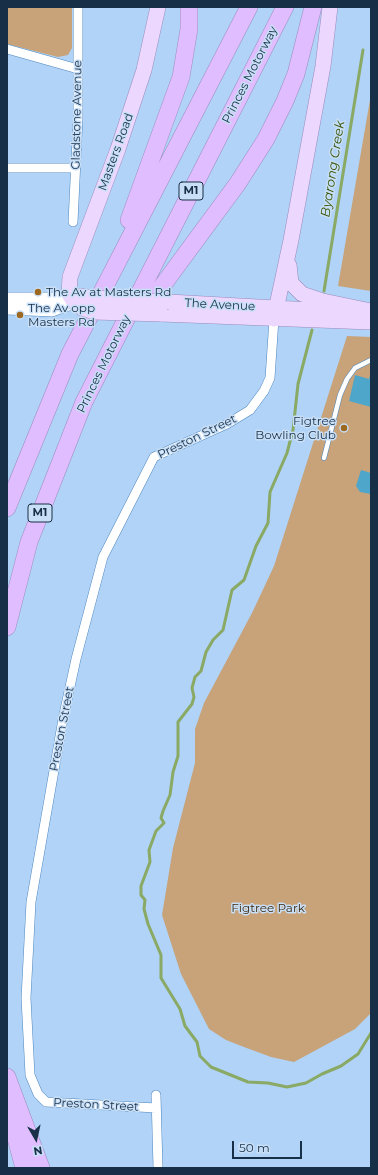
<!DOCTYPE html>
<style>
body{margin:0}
#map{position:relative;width:378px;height:1175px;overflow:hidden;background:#b0d3f7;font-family:Montserrat,sans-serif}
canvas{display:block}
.frame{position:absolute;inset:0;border:8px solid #183047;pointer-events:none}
.north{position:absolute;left:16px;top:1119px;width:40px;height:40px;-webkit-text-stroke:3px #c8dff7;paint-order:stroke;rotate:171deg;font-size:11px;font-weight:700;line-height:16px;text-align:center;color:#183047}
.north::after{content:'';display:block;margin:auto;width:14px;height:18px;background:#183047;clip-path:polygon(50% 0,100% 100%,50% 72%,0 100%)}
.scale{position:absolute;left:232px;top:1141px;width:70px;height:18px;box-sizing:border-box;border:2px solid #183047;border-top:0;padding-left:5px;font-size:12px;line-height:14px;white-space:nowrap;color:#183047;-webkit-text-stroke:3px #c8dff7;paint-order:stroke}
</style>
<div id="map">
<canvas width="378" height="1175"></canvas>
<div class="frame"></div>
<div class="north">N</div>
<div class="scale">50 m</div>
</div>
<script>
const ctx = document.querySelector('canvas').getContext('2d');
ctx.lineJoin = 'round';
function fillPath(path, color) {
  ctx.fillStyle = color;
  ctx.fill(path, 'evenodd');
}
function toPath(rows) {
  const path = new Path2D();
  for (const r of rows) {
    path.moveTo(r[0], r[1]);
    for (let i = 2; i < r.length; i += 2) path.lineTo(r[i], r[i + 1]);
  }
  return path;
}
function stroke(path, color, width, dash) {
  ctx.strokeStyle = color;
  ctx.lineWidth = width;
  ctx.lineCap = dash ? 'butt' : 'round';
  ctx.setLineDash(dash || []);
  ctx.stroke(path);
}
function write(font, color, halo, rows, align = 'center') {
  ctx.font = font + ' Montserrat,sans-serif';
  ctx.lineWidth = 3;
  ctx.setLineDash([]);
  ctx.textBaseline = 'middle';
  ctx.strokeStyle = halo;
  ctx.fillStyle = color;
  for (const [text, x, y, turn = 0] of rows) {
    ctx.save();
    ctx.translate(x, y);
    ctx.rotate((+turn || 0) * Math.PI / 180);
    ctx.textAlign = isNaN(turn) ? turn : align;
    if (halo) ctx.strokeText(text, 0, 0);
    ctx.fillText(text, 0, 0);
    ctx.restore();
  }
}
const green = toPath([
 [7,7,72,7,72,48,68,55,58,57,7,44],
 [371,94,371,291,338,286],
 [347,336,371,337,371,1013,355,1029,294,1062,271,1057,244,1047,226,1040,209,1029,181,974,162,915,173,848,195,763,195,729,204,703,252,613,274,566]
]);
const stream = toPath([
 [324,291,363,50],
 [312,330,298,384,293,430,287,453,270,492,268,523,256,546,244,580,232,590,223,630,213,640,206,652,201,671,195,677,192,688,194,697,192,704,178,722,178,756,173,772,170,795,163,811,161,818,164,823,156,831,149,850,150,862,141,886,141,895,145,900,144,909,148,924,161,955,161,978,180,1009,185,1026,197,1042,200,1056,211,1067,248,1082,268,1083,287,1087,306,1083,322,1074,341,1066,358,1054,371,1033]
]);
const building = toPath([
 [371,371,371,407,349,401,355,375,369,379],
 [361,470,371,473,371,494,360,492,356,486]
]);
const service = toPath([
 [324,458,340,395,347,379,355,368,371,360]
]);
const minor = toPath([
 [7,49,78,69],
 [7,168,75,168],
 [73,222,78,118,78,7],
 [156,1095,158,1168],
 [156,1108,46,1102,38,1094,30,1075,26,998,31,902,63,719,76,659,103,557,154,457,227,424,250,410,264,391,270,378,274,319]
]);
const secondary = toPath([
 [7,299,56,299,69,294],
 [7,308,52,310,74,302]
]);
const primary = toPath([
 [289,265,291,283,302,294,323,301,371,311],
 [74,302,69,294,70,277,118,149,144,70,158,7],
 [169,302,346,312],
 [161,314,371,322],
 [274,319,291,240,323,66,330,7]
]);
const motorway = toPath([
 [129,220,181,77,189,29,189,7],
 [143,312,238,183,266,139,285,101,296,74,313,7],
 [7,508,70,354,249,7],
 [7,627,29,542,84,402,285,7],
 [7,1077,41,1168],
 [7,1105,24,1168]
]);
const primaryBridge = toPath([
 [77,296,120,300,169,302],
 [74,302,82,308,94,312,161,314]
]);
const markers = [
 [38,292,4,"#9d6820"],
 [20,315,4,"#9d6820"],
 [344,428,4,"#9d6820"]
];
const shields = [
 [191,191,24],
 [40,513,24]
];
const shieldNames = [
 ["M1",191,191],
 ["M1",40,513]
];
const streetNames = [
 ["Princes Motorway",250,75,-63],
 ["Gladstone Avenue",77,115,-89],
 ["Masters Road",116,152,-70],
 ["The Avenue",220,305,3],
 ["Princes Motorway",104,364,-64],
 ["Preston Street",197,437,-26],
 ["Preston Street",62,729,-79],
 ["Preston Street",96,1105,3]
];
const poiNames = [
 ["The Av at Masters Rd",46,292],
 ["The Av opp",28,308],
 ["Masters Rd",28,322],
 ["Figtree",336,421,"right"],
 ["Bowling Club",336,435,"right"]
];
const parkNames = [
 ["Figtree Park",268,908]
];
const waterNames = [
 ["Byarong Creek",333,169,-81]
];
fillPath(green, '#c8a278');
stroke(stream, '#89a964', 3);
fillPath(building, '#4ea6cb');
stroke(service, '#4d86be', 5.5);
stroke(minor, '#4d86be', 10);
stroke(secondary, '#4d86be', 14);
stroke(primary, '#9a8cbe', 16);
stroke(motorway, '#9a8cbe', 18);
stroke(service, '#fff', 4.5);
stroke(minor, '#fff', 9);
stroke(secondary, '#fff', 13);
stroke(primary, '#ecd7fe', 15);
stroke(motorway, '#e0bdfe', 17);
stroke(primaryBridge, '#9a8cbe', 16, []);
stroke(primaryBridge, '#ecd7fe', 15);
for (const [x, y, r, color] of markers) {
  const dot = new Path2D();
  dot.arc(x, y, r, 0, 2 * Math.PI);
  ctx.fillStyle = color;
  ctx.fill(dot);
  stroke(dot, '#c8dff7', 1.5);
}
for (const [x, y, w] of shields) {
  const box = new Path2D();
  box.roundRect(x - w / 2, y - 9, w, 18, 3);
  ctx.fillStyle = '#c8dff7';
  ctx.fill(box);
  stroke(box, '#183047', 1);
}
write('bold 11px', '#183047', null, shieldNames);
write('12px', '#183047', '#c8dff7', streetNames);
write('12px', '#183047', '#c8dff7', poiNames, 'left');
write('12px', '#3e280c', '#c8dff7', parkNames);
write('italic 13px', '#395609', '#c8dff7', waterNames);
</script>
